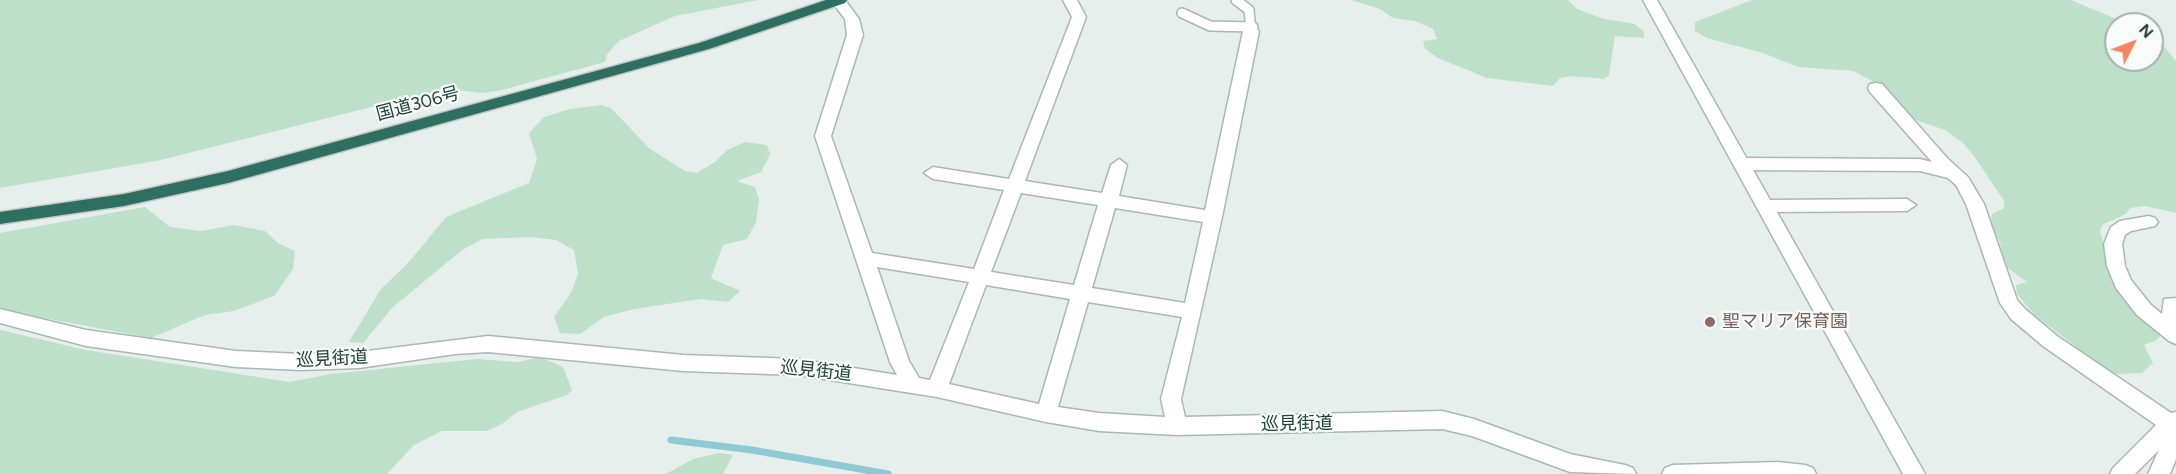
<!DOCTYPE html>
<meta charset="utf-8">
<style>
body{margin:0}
#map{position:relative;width:2176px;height:474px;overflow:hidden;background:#e6efeb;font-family:Figtree,sans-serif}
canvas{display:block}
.north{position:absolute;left:2104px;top:12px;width:60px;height:60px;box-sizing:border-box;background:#f7fbf9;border:2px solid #a3b1ad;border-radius:50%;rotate:48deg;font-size:16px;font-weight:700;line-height:24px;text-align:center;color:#24423a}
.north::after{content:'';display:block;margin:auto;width:21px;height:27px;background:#f4845f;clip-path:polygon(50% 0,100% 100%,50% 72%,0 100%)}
</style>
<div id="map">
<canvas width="2176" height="474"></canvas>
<div class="north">N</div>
</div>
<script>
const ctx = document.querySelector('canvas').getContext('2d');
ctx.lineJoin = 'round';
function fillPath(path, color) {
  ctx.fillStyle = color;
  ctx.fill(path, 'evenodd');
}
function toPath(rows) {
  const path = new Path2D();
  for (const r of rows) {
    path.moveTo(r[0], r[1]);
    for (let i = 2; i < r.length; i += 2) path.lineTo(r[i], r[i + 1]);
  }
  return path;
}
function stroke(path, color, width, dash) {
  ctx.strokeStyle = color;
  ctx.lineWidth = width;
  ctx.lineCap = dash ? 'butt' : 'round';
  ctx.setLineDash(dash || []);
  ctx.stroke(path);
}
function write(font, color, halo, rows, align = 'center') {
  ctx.font = font + ' Figtree,"Noto Sans JP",sans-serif';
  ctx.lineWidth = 4.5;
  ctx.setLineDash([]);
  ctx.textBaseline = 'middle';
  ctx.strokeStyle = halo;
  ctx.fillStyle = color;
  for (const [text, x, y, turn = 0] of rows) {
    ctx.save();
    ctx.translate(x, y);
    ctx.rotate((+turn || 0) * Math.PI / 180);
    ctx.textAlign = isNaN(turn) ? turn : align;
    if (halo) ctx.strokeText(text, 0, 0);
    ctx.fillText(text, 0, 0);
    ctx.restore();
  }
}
const green = toPath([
 [0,0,758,0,675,16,619,41,607,54,605,62,502,90,483,93,455,90,411,97,161,160,0,188],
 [1351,0,1568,0,1577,9,1604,19,1635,24,1644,32,1644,38,1615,36,1609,75,1604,79,1572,76,1560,78,1553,86,1487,78,1438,58,1425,49,1423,41,1437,39,1433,29,1415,21,1393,18,1380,9],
 [1752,0,2071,0,2128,24,2116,24,2116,60,2152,60,2152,36,2156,37,2176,61,2176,213,2145,206,2130,208,2126,214,2102,225,2100,231,2108,261,2162,333,2157,340,2144,345,2153,363,2142,373,2115,374,2095,362,2034,314,2017,294,2016,285,2027,282,2005,266,2000,242,1991,224,1992,214,2004,208,2004,201,1974,156,1963,143,1945,130,1916,120,1872,81,1853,71,1798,67,1763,53,1707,38,1695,31,1695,22],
 [601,105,611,108,650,149,685,171,697,173,715,162,727,150,745,142,767,145,770,154,761,172,737,181,755,187,759,200,756,222,747,239,723,245,711,278,740,291,728,302,701,299,634,309,604,317,580,334,560,333,554,317,571,293,578,274,574,250,556,240,530,237,483,239,462,250,393,307,363,343,349,342,381,289,409,262,446,217,529,183,537,159,529,133,544,117,570,109],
 [145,207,170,227,201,231,234,225,265,231,278,243,295,251,293,269,274,296,234,311,205,315,151,338,22,314,0,307,0,233],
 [0,330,86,350,290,382,330,374,477,359,518,362,540,357,563,367,572,390,567,395,517,412,502,424,486,431,442,431,414,445,387,474,0,474],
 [719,453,733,455,723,474,666,474,693,459]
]);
const stream = toPath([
 [671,440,752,450,888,474]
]);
const lane = toPath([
 [1236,0,1249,10,1251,31],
 [1182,13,1210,26,1253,27]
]);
const street = toPath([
 [845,0,859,19,863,35,831,136,872,253,974,269,1004,190,933,179,924,173,933,167,1009,179,1072,17,1063,0,1077,0,1086,17,1025,181,1102,193,1111,165,1119,159,1127,165,1119,196,1205,210,1243,31,1246,28,1256,28,1259,31,1222,217,1181,399,1185,417,1442,411,1474,419,1570,454,1625,465,1633,468,1636,474,1570,472,1472,436,1442,429,1177,435,1099,431,1046,422,937,397,798,375,683,371,488,352,455,354,359,368,301,370,236,367,86,346,0,323,0,309,86,330,236,351,301,354,359,352,488,336,683,355,798,359,897,375,890,362,815,136,847,35,845,19,831,1,845,0],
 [1021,193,1098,205,1074,285,991,272,1021,193],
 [1115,208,1203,222,1185,303,1092,288,1115,208],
 [877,267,969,282,930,380,919,378,909,361,877,267],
 [986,285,1070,299,1039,404,949,384,986,285],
 [1088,302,1182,317,1161,399,1165,417,1099,413,1058,407,1088,302],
 [1876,83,1882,84,1948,159,1968,177,1984,204,2017,300,2025,309,2057,336,2171,413,2176,412,2176,459,2170,474,2148,474,2159,450,2135,474,2110,474,2113,468,2156,425,2043,346,2011,319,2000,303,1966,204,1956,185,1948,178,1920,171,1742,170,1734,164,1742,158,1920,159,1932,162,1870,92,1868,88,1870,84,1876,83],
 [1907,199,1916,205,1907,211,1765,212,1756,206,1765,200,1907,199],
 [2149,216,2155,218,2158,222,2155,226,2131,231,2125,235,2122,244,2125,266,2131,280,2151,305,2162,314,2164,299,2176,298,2176,344,2169,341,2137,315,2116,288,2107,266,2104,244,2111,227,2120,221,2149,216],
 [1778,462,1805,465,1813,468,1816,474,1662,474,1665,468,1673,465,1778,462]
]);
const secondary = toPath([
 [1643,0,1657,0,1925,474,1903,474,1643,0]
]);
const highway = toPath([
 [826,0,847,0,845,3,709,49,228,183,124,206,0,224,0,212,124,194,228,171,699,43,826,0]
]);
const markers = [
 [1710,322,6,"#8d6e63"]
];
const streetNames = [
 ["国道306号",418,104,-15],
 ["巡見街道",332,359,-3],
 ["巡見街道",816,371,6],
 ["巡見街道",1297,424,-1]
];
const educationNames = [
 ["聖マリア保育園",1722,322]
];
fillPath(green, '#bfe0c8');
stroke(stream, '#8ec9d4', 7);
stroke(lane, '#a8b8b2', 12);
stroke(street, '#a8b8b2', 3);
stroke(secondary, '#a4bbb3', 3);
stroke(highway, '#c2cac8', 3);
stroke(lane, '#fff', 9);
fillPath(street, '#fff');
fillPath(secondary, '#fff');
fillPath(highway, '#2f6f62');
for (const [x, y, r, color] of markers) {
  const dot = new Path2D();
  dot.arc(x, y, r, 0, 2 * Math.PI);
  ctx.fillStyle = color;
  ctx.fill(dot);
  stroke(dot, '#f7fbf9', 2);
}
write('18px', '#24423a', '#f7fbf9', streetNames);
write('18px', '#785e54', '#f7fbf9', educationNames, 'left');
</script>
